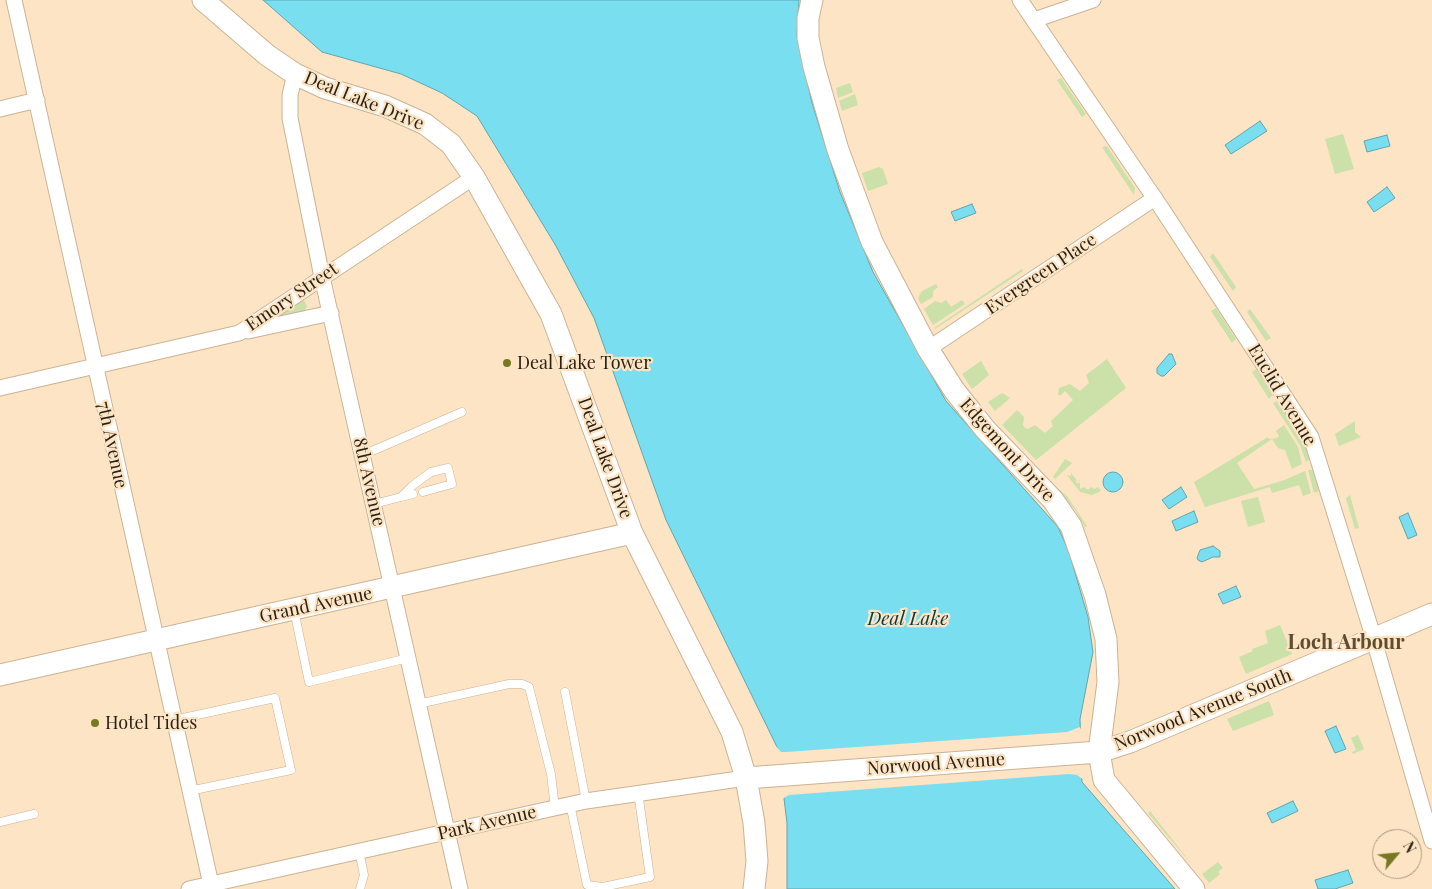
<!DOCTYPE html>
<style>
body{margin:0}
#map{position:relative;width:1432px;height:889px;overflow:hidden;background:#fce4c4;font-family:"Playfair Display",serif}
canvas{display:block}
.north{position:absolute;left:1372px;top:829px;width:50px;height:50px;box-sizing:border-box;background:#fce4c4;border:1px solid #a8967e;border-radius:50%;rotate:62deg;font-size:14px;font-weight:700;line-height:20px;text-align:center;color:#2a2115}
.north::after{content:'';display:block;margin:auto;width:18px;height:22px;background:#777921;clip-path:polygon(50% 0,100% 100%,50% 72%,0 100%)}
</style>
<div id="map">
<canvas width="1432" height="889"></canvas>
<div class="north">N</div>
</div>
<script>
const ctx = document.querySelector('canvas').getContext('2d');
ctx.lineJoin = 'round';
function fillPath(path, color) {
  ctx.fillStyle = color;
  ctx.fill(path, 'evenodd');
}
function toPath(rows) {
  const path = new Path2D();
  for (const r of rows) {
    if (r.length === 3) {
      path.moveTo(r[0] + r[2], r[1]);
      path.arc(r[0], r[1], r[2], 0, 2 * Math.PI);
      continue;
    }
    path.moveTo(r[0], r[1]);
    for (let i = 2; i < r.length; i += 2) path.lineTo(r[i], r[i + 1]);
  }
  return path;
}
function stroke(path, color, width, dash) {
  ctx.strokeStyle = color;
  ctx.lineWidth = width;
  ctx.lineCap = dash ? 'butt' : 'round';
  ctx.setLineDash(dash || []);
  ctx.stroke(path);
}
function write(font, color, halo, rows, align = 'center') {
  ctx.font = font + ' "Playfair Display",serif';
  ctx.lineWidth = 4.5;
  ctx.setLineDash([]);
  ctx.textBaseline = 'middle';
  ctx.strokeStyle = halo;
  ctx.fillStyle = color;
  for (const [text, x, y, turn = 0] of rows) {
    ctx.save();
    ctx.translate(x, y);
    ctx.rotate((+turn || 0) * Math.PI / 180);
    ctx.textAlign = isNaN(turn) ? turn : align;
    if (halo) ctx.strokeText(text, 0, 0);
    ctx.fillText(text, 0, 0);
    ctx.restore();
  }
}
const green = toPath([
 [1061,78,1086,114,1082,117,1057,80],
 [850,83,853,92,838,98,836,88],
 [855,94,858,105,842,111,839,101],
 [1343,134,1354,169,1335,174,1325,139],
 [1107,146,1135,188,1134,195,1102,147],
 [879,167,883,169,888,184,868,191,862,173],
 [1213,253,1236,287,1233,291,1210,257],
 [1022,269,1023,271,935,329,934,328],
 [936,284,938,287,933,291,933,297,921,304,918,298,922,291],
 [302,297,307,306,304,312,281,317,279,315],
 [946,300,951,307,962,300,965,304,933,325,924,309,935,301,941,303],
 [1216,308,1236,339,1232,343,1211,311],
 [1250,309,1271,338,1266,341,1247,312],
 [1107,359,1126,388,1036,460,1002,425,1017,410,1024,417,1023,425,1025,428,1028,429,1035,425,1045,433,1053,426,1051,421,1073,400,1065,391,1060,396,1058,394,1059,388,1070,384,1080,391,1089,383,1086,375],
 [981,361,989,375,972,389,962,374],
 [1256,369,1273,395,1269,399,1252,372],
 [1002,393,1010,398,995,411,988,402],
 [1277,401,1303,440,1310,459,1306,462,1300,445,1273,403],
 [1355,421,1355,432,1361,437,1339,446,1335,434],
 [1284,425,1298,447,1302,464,1292,469,1285,450,1278,448,1272,439,1237,463,1254,489,1282,481,1305,471,1311,493,1303,496,1299,485,1272,493,1270,487,1205,507,1194,482,1268,437,1269,439,1277,438,1279,436,1276,431],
 [1065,459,1072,463,1055,479,1053,477],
 [1308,470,1313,470,1319,491,1314,493],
 [1071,473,1076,479,1076,483,1080,483,1080,489,1084,487,1088,490,1091,487,1094,489,1098,487,1101,491,1092,495,1080,492,1067,475,1071,476],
 [1053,484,1067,496,1087,526,1085,527,1075,510],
 [1350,495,1359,528,1355,529,1346,498],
 [1258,497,1265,522,1248,527,1241,501],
 [1280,625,1292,654,1246,674,1239,657,1253,651,1252,649,1268,643,1265,631],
 [1269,701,1274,715,1233,731,1227,719],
 [1358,735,1364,749,1353,754,1352,752,1356,750,1351,738],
 [1150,811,1193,866,1148,813],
 [1218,862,1223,868,1218,872,1220,874,1209,883,1202,874]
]);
const water = toPath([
 [263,0,799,0,797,36,812,103,840,192,873,272,946,401,1058,527,1069,552,1088,617,1093,652,1080,719,1082,782,1175,889,787,889,787,823,778,749,666,520,594,318,556,246,477,116,442,93,401,74,322,52,263,0],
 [1260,121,1267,131,1231,154,1225,145,1260,121],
 [1387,135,1390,146,1367,152,1364,141,1387,135],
 [1387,187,1395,198,1374,212,1367,202,1387,187],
 [972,204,976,213,955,221,951,212,972,204],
 [1169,354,1172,354,1176,364,1164,376,1161,376,1157,373,1157,368,1169,354],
 [1113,482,10],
 [1181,487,1187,497,1169,509,1162,500,1181,487],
 [1194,511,1198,522,1176,531,1172,521,1194,511],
 [1408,513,1417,535,1408,539,1399,517,1408,513],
 [1213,546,1220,551,1220,557,1213,557,1202,562,1198,560,1197,558,1200,550,1213,546],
 [1236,586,1241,597,1223,604,1218,594,1236,586],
 [1336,726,1346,749,1335,753,1325,731,1336,726],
 [1293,801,1298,811,1272,823,1267,813,1293,801],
 [1348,870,1353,883,1335,889,1318,889,1315,880,1348,870]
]);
const pier = toPath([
 [1080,727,1083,734,1084,780,1077,775,1069,774,789,795,782,799,776,746,781,752,786,752,1067,732]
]);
const lane = toPath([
 [363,455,462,412],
 [413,494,401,497,412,486,431,472,448,468,452,484,423,492],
 [374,504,401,497],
 [294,610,309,682,408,658],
 [565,692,586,801],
 [418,704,509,684,522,684,529,687,551,774,555,808],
 [174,720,275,698,291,770,189,791],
 [570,804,587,885,603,887,650,877,638,792],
 [0,822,34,814],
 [359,851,364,875,360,889]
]);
const street = toPath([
 [14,0,212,889],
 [1020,0,1162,209,1311,437,1369,623,1432,841],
 [1034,20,1093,0],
 [295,74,290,95,290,118,322,277,460,889],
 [0,109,37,100],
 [248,331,331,313],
 [928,349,1155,198],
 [0,388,239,333,474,177],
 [189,889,586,801,746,778]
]);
const secondary = toPath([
 [203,0,267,55,295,74,325,88,385,106,425,124,451,144,474,177,551,314,632,533,732,732,746,778,754,823,757,861,754,889],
 [812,0,808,18,808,38,814,67,838,150,872,242,928,349,954,390,985,429,1053,500,1071,526,1095,595,1106,639,1108,682,1099,752,1104,780,1194,889],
 [0,675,632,533],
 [746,778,1099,752,1130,742,1432,614]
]);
const markers = [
 [507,363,5,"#777921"],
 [95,723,5,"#777921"]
];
const streetNames = [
 ["Deal Lake Drive",364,101,22],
 ["Evergreen Place",1041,274,-34],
 ["Emory Street",292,297,-34],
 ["Euclid Avenue",1282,395,59],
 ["7th Avenue",112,445,78],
 ["Edgemont Drive",1007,450,48],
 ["Deal Lake Drive",605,458,70],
 ["8th Avenue",369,482,77],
 ["Grand Avenue",316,605,-12],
 ["Norwood Avenue South",1203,710,-22],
 ["Norwood Avenue",936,764,-4],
 ["Park Avenue",487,823,-13]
];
const poiNames = [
 ["Deal Lake Tower",517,363],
 ["Hotel Tides",105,723]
];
const waterNames = [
 ["Deal Lake",908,619]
];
const quarterNames = [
 ["Loch Arbour",1346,643]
];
fillPath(green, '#cce0a9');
fillPath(water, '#79def0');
stroke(water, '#61a5ae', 1);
fillPath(pier, '#fce4c4');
stroke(lane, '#cab394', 9);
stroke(street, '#cab394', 17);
stroke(secondary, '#cab394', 23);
stroke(lane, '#fff', 8);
stroke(street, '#fff', 15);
stroke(secondary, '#fff', 21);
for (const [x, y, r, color] of markers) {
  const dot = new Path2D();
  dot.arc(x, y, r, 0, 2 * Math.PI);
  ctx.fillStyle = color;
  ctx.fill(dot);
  stroke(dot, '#fce4c4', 2);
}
write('18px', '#2a2115', '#fce4c4', streetNames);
write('18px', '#2a2115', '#fce4c4', poiNames, 'left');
write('italic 19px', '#093b43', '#fce4c4', waterNames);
write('bold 20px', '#604c31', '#fce4c4', quarterNames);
</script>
